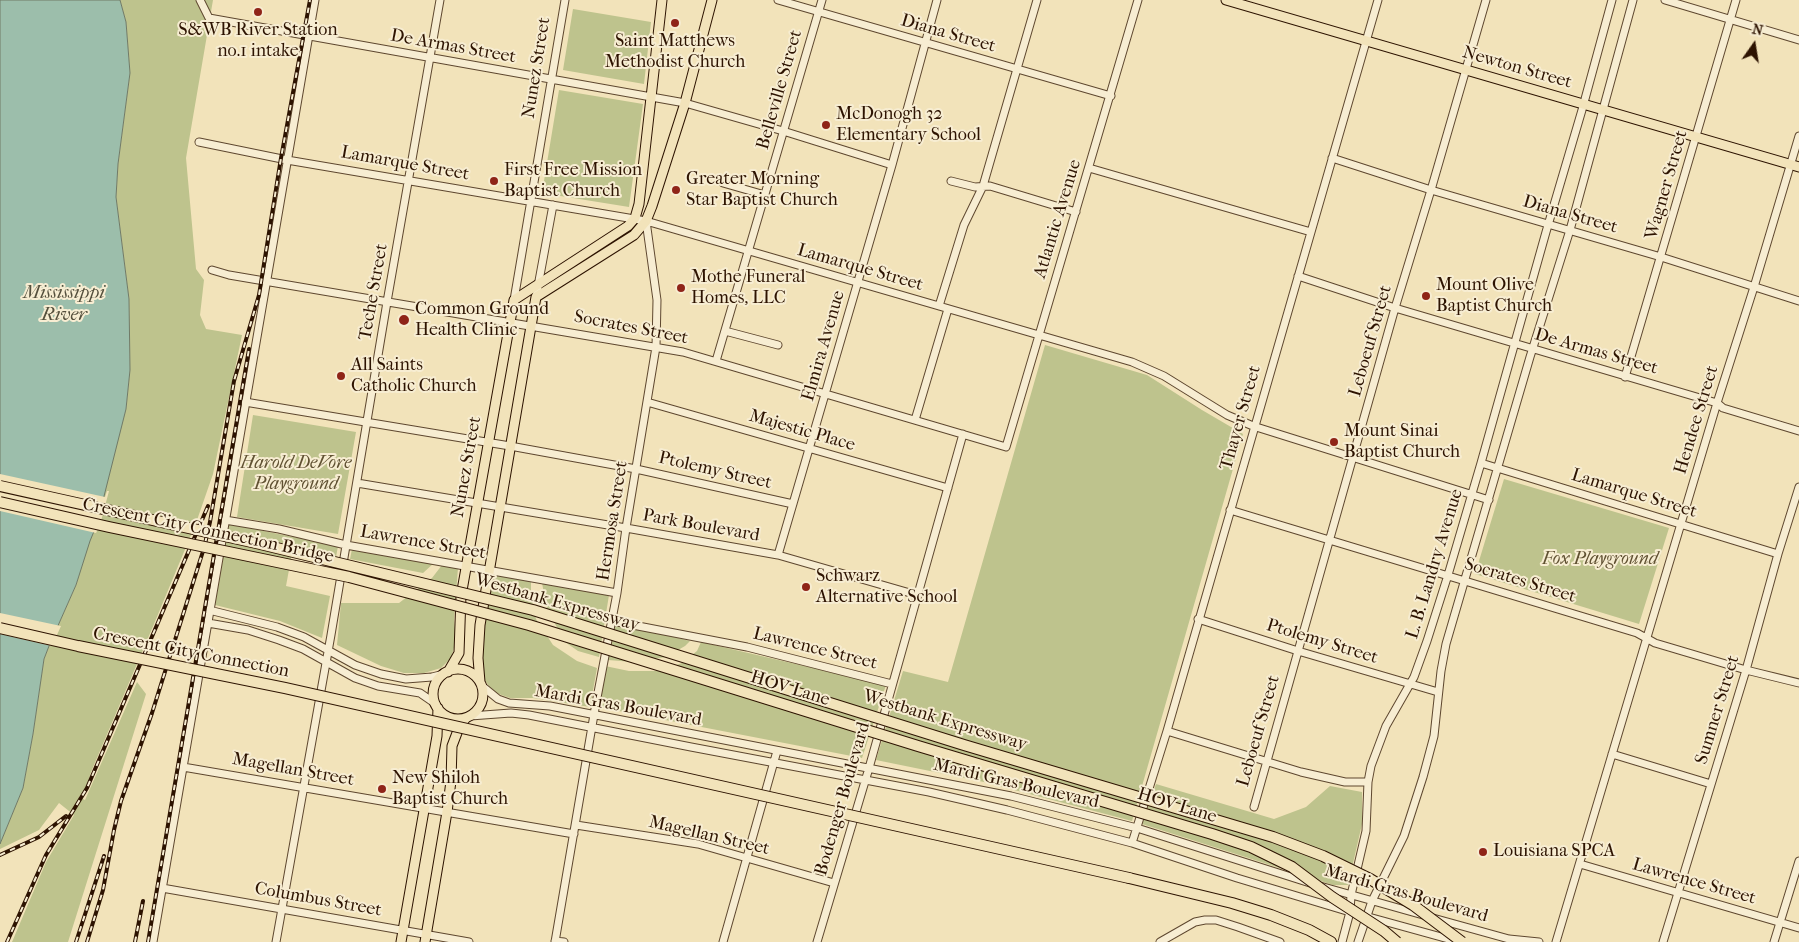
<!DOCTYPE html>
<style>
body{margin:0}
#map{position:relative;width:1799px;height:942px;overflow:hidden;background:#f2e3ba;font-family:"IM FELL French Canon",serif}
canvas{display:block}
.north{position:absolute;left:1729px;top:20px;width:50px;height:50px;-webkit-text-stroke:4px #f7edd2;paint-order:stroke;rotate:13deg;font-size:14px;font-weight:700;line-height:20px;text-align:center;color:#2d1301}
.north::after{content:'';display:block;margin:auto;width:18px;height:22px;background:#2d1301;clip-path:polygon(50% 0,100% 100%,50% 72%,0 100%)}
</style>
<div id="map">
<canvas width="1799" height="942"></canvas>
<div class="north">N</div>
</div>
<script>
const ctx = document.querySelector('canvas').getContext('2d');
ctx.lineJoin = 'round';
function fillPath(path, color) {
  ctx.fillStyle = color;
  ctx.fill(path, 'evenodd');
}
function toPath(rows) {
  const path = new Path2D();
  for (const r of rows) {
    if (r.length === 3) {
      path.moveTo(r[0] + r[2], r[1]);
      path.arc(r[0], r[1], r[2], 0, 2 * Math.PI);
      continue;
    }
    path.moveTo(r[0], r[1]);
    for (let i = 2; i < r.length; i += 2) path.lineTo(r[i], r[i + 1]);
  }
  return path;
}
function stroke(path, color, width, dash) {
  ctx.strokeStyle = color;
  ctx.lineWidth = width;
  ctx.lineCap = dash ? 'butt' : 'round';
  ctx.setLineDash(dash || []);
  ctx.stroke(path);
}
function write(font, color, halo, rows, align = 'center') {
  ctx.font = font + ' "IM FELL French Canon",serif';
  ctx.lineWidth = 4;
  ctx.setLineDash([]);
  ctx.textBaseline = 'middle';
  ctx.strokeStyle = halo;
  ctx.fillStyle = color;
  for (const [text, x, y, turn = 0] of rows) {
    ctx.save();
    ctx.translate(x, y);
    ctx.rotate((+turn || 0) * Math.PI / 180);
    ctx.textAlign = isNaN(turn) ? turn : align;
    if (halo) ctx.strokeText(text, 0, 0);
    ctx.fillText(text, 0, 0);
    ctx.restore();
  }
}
const green = toPath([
 [120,0,213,0,186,158,196,269,204,280,200,315,206,329,242,335,213,474,196,523,154,624,91,772,86,788,79,797,85,800,137,682,146,694,68,942,12,942,46,862,74,815,59,803,39,830,0,849,0,844,23,788,33,734,44,659,49,646,76,585,126,409,130,370,129,299,116,197,118,164,130,73,126,22],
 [573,9,651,22,644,84,563,70],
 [559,90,643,104,629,207,542,193],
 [1045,345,1147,375,1202,410,1243,434,1132,821,984,782,876,760,903,671,948,682],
 [253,415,356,432,338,534,237,517],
 [1504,479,1669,528,1639,624,1475,574],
 [229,524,338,546,336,557,293,548,286,586,330,596,322,638,280,621,215,605],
 [352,549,434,563,423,573,350,559],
 [442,565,458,568,454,619,456,641,451,658,441,668,424,673,404,673,381,666,337,645,341,603,399,603,432,578],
 [492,574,531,581,531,596,536,619,553,645,577,661,597,668,590,707,533,698,510,698,493,692,484,679,482,658,483,631],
 [542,583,609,595,599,657,578,651,565,642,547,609],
 [615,622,690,641,685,646,666,657,633,662,608,660],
 [701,642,886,685,862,758,598,707,605,666,629,671,660,671,682,663,697,651],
 [1156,784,1274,819,1306,807,1330,786,1362,792,1362,824,1348,885,1333,885,1142,824]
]);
const water = toPath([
 [0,0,120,0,126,22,130,73,118,164,116,197,129,299,130,370,126,409,97,524,90,541,76,585,49,646,44,659,33,734,23,788,0,844,0,0]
]);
const pier = toPath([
 [0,474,105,497,107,491,109,491,100,525,96,533,0,511],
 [0,613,61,626,52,646,0,634]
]);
const minor = toPath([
 [200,0,209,18,685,103,783,131,892,165],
 [778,0,1111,96],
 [1665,0,1799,40],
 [199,142,287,160,646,221,1132,362,1164,376,1227,415,1253,426,1489,500],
 [1332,158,1431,190,1661,257,1799,301],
 [1089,168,1311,232],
 [951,181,975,187,990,186,1076,212],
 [723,183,765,195],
 [212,270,229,275,683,352,1006,447,1138,0],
 [1298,276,1395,308,1717,403,1723,408,1799,431],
 [536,297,553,205],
 [514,300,565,0],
 [939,306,964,225,983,186,1037,0],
 [725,331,778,345],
 [716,361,822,0],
 [1625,377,1736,0],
 [245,402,510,446,636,469,793,504],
 [647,402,948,488],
 [915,420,948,309],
 [1481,463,1778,554],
 [357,483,626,528,778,555,917,595],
 [1230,510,1637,633,1655,643,1746,670,1799,683],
 [225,520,279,529,346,545,617,593],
 [778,555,892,165,937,0],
 [209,610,277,627,304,637,355,665,381,674,406,679,432,677,444,674],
 [1198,619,1298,651,1438,692],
 [612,621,747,647,892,684],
 [208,623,248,630,279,640,303,649,355,678,378,686,420,693,436,704],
 [482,686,498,699,509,703,550,706,1011,796,1137,828,1310,883],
 [470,716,511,713,529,715,691,747,929,792,1007,810,1132,843,1237,878,1350,912],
 [1167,731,1301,772,1345,782,1368,782],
 [1612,754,1711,784],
 [183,767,574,834],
 [1254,807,1395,308,1431,190,1486,0],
 [576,825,698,844,834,883],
 [1132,843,1167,731,1378,0],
 [1580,864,1799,928],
 [1320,886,1423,915],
 [162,888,469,942],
 [1365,916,1456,941],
 [1433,918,1509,939,1539,942],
 [555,941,564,942],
 [153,942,315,0],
 [276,942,331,635,387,302,440,0],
 [555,942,596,703,617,593,626,528,656,347,657,300,646,221],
 [723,942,777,751],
 [817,942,869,768,963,434],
 [1160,942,1195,922,1205,920,1216,920,1238,927,1280,942],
 [1342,942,1350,912,1351,895,1366,831,1368,782,1371,766,1386,726,1414,677,1427,641,1448,575,1481,463,1546,232,1582,110,1612,0],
 [1358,942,1372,901,1404,836,1423,777,1434,736,1441,671,1446,644,1530,357,1570,230,1633,0],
 [1556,942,1717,403,1754,287,1799,136],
 [1663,942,1746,670,1778,554,1799,487],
 [1774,942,1799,861]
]);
const major = toPath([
 [1226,0,1799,167],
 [458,694,25],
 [448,672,459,653,461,596,514,300,628,226,635,218,639,204,662,0],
 [480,682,478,658,480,625,536,297,634,235,646,221,652,206,685,103,712,0],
 [401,942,437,736,438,708],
 [425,942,447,812,451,781,452,746,460,725,466,718]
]);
const highway = toPath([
 [1129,878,1232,903,1271,915,1309,930,1331,942]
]);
const rail = toPath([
 [0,855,39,837,66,816],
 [7,942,46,855,87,788,208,506],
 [76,942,104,856],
 [87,942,103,890,114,830,121,801,152,713,204,548,210,522,234,381,259,295,281,158,310,0],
 [135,942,143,901],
 [148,942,249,349]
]);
const highwayBridge = toPath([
 [0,486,256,543,533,610,964,745,1273,837,1323,856,1370,879,1413,905,1462,942],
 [0,502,109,527,349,577,529,625,918,746,1212,834,1251,847,1292,867,1332,897,1384,931,1397,942],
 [0,628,78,646,285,688,1129,878]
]);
const markers = [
 [258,12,5,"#8f2418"],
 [675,23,5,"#8f2418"],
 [826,125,5,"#8f2418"],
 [494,181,5,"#8f2418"],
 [676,190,5,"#8f2418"],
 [681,288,5,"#8f2418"],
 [1426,296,5,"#8f2418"],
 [404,320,6,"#8f2418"],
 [341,376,5,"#8f2418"],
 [1334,442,5,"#8f2418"],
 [806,587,5,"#8f2418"],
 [382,789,5,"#8f2418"],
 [1483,852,5,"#8f2418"]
];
const poiNames = [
 ["S&WB River Station",258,31,"center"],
 ["no.1 intake",258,52,"center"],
 ["Saint Matthews",675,42,"center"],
 ["Methodist Church",675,63,"center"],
 ["McDonogh 32",836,115],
 ["Elementary School",836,136],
 ["First Free Mission",504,171],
 ["Baptist Church",504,192],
 ["Greater Morning",686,180],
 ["Star Baptist Church",686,201],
 ["Mothe Funeral",691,278],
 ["Homes, LLC",691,299],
 ["Mount Olive",1436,286],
 ["Baptist Church",1436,307],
 ["Common Ground",415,310],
 ["Health Clinic",415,331],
 ["All Saints",351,366],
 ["Catholic Church",351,387],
 ["Mount Sinai",1344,432],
 ["Baptist Church",1344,453],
 ["Schwarz",816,577],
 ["Alternative School",816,598],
 ["New Shiloh",392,779],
 ["Baptist Church",392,800],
 ["Louisiana SPCA",1493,852]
];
const streetNames = [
 ["Diana Street",948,34,16],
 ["De Armas Street",453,47,10],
 ["Nunez Street",537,68,-81],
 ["Newton Street",1517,68,16],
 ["Belleville Street",780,90,-74],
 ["Lamarque Street",405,164,10],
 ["Wagner Street",1667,185,-74],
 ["Diana Street",1570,215,16],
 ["Atlantic Avenue",1058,219,-73],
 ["Lamarque Street",860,268,16],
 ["Teche Street",374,292,-80],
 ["Socrates Street",631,328,11],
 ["Leboeuf Street",1371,341,-74],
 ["Elmira Avenue",824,346,-74],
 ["De Armas Street",1596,352,16],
 ["Thayer Street",1241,418,-74],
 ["Hendee Street",1697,420,-73],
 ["Majestic Place",802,431,16],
 ["Nunez Street",467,467,-80],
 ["Ptolemy Street",715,471,13],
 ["Lamarque Street",1634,494,17],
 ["Hermosa Street",613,521,-81],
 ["Park Boulevard",701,526,10],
 ["Crescent City Connection Bridge",208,531,12],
 ["Lawrence Street",423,543,10],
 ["L. B. Landry Avenue",1435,564,-73],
 ["Socrates Street",1520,581,17],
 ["Westbank Expressway",557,603,16],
 ["Ptolemy Street",1322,642,17],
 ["Lawrence Street",815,649,14],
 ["Crescent City Connection",191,653,11],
 ["HOV Lane",790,689,17],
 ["Mardi Gras Boulevard",618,706,10],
 ["Sumner Street",1718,710,-73],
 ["Westbank Expressway",945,721,17],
 ["Leboeuf Street",1259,731,-74],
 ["Magellan Street",293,770,10],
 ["Mardi Gras Boulevard",1016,784,13],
 ["Bodenger Boulevard",843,799,-74],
 ["HOV Lane",1177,806,17],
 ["Magellan Street",709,836,13],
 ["Lawrence Street",1694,882,16],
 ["Mardi Gras Boulevard",1406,894,16],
 ["Columbus Street",318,900,10]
];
const parkNames = [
 ["Harold DeVore",296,464],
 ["Playground",296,485],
 ["Fox Playground",1600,560]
];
const waterNames = [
 ["Mississippi",64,293],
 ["River",64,315]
];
fillPath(green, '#bec38d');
fillPath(water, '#9cbeab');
stroke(water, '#707a67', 1);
fillPath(pier, '#f2e3ba');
stroke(minor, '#5e472f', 9);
stroke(major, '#2d1301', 11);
stroke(highway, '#2d1301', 12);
stroke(minor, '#f7edd2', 7);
stroke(major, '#f2e3ba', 9);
stroke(highway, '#f2e3ba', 10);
stroke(rail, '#2d1301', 4);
stroke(rail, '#f7edd2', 2, [5.5]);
stroke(highwayBridge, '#2d1301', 12, []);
stroke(highwayBridge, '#f2e3ba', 10);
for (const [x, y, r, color] of markers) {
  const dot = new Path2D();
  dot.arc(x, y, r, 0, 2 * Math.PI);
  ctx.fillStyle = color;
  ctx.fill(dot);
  stroke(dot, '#f7edd2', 2);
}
write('18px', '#2d1301', '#f7edd2', poiNames, 'left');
write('18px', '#2d1301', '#f7edd2', streetNames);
write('italic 18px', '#605132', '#f7edd2', parkNames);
write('italic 19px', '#544f3c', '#f7edd2', waterNames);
</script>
